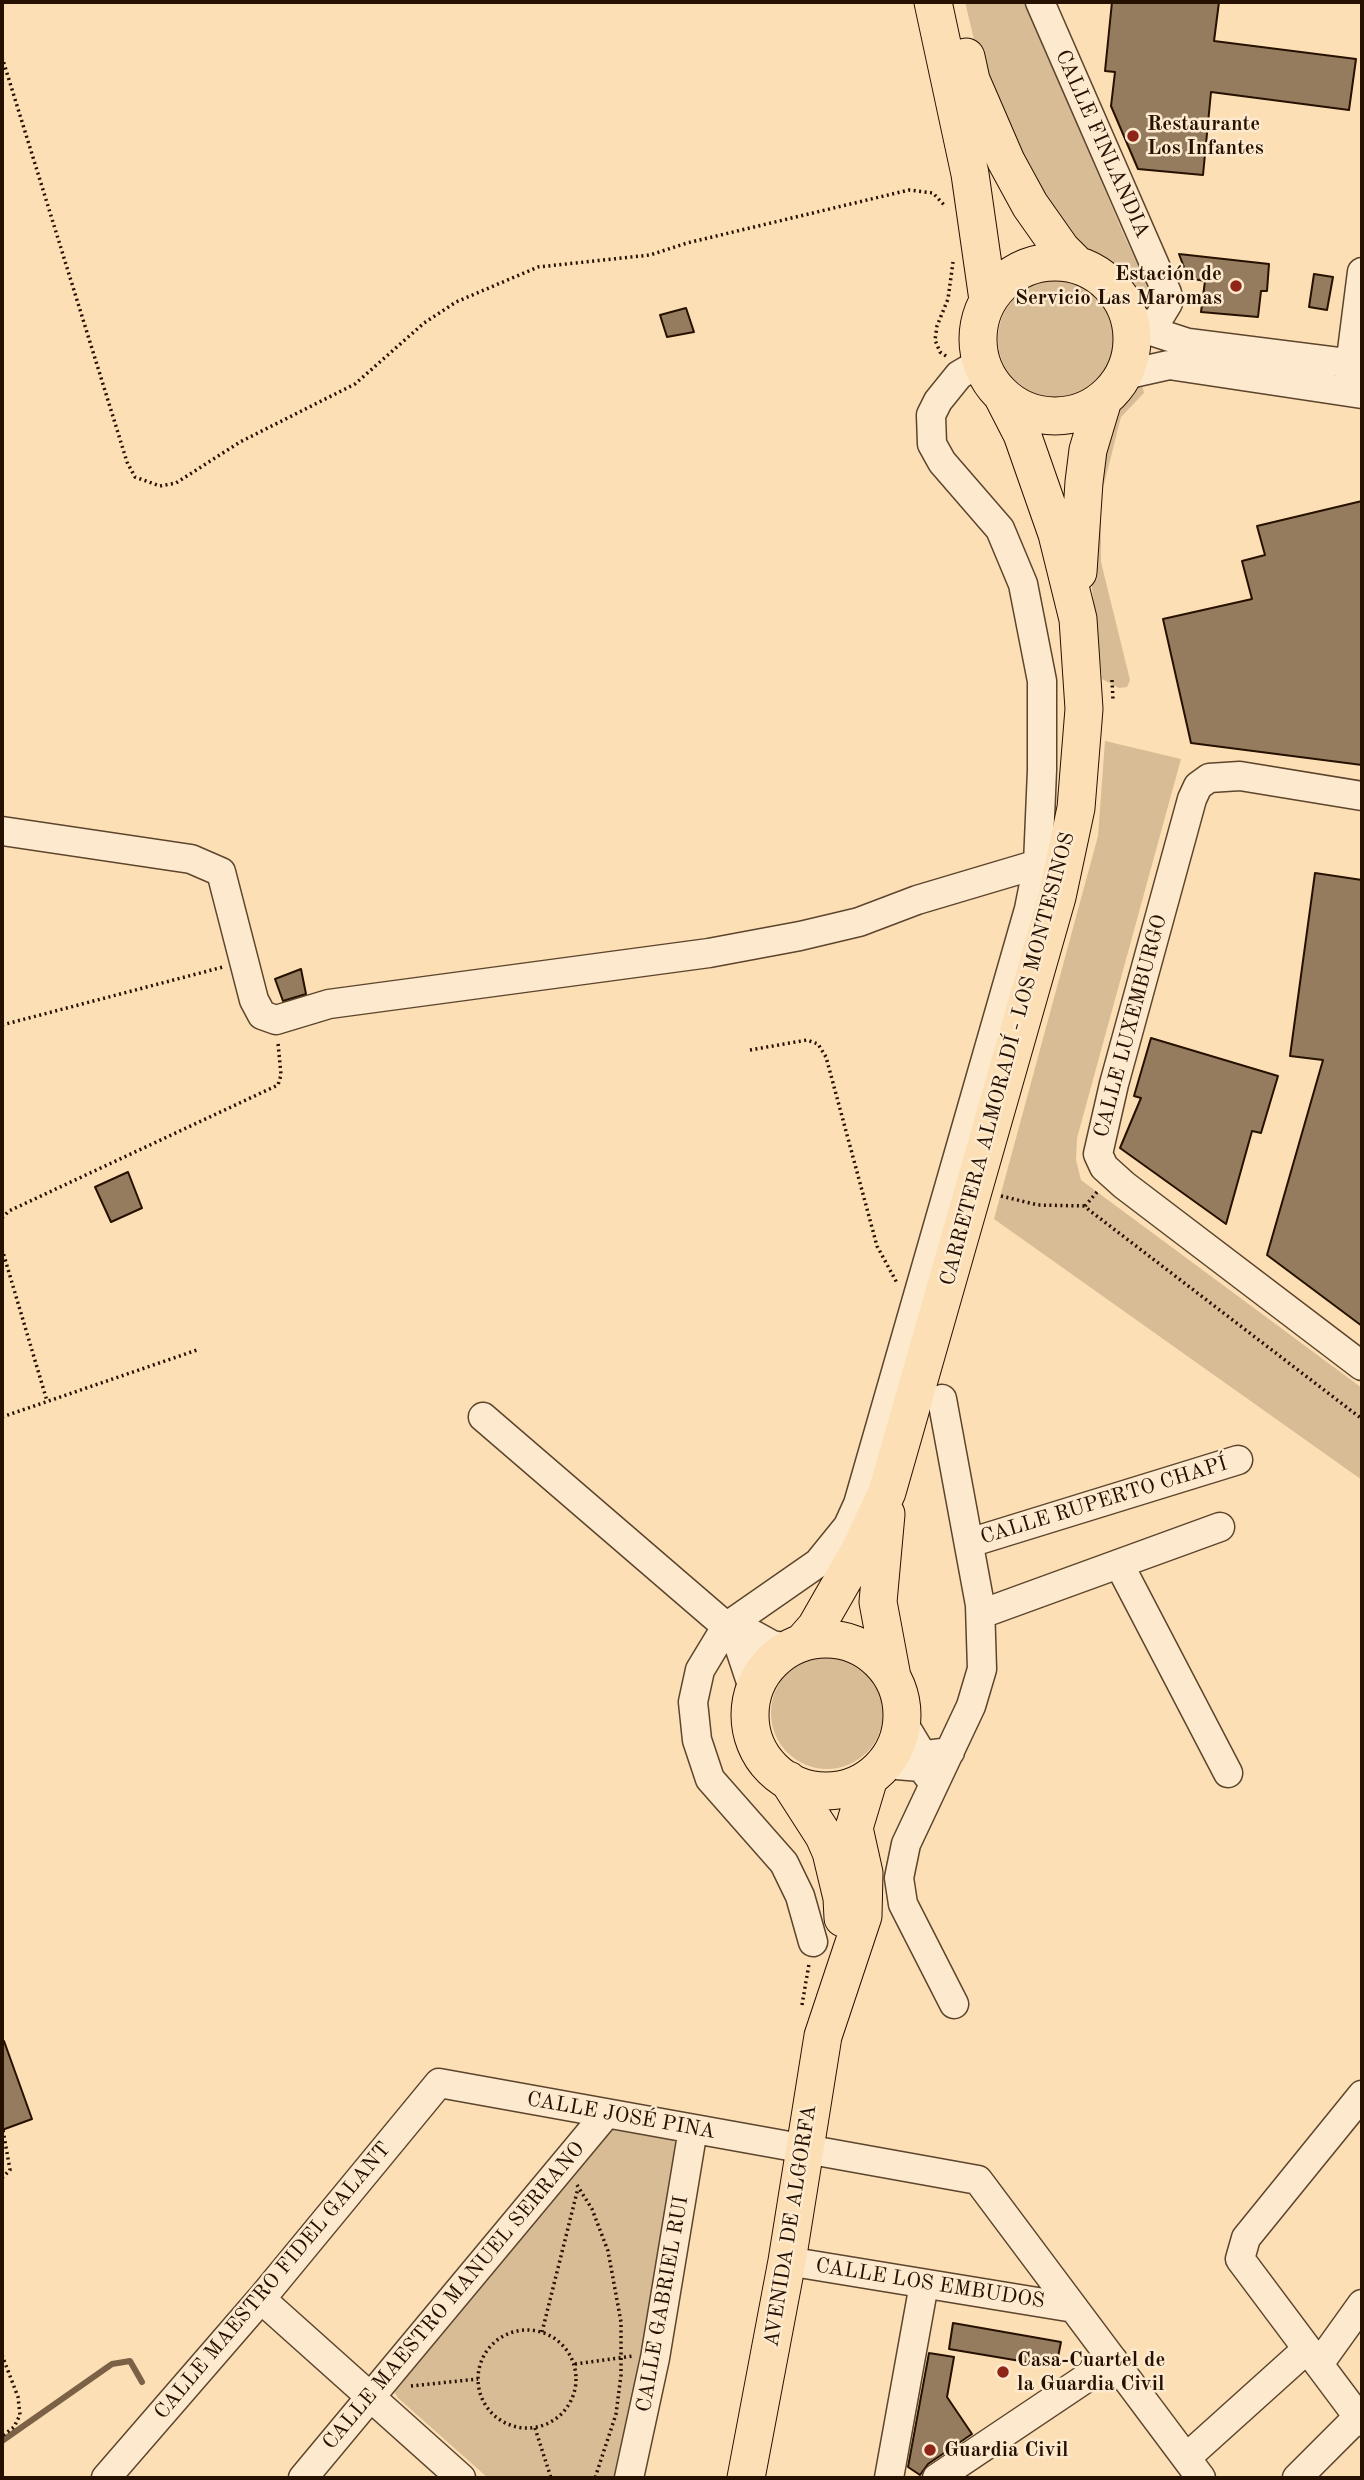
<!DOCTYPE html>
<meta charset="utf-8">
<style>
body{margin:0}
#map{position:relative;width:1364px;height:2480px;overflow:hidden;background:#fcdfb4;font-family:"Old Standard TT",serif}
canvas{display:block}
.frame{position:absolute;inset:0;border:4px solid #261000;pointer-events:none}
</style>
<div id="map">
<canvas width="1364" height="2480"></canvas>
<div class="frame"></div>
</div>
<script>
const ctx = document.querySelector('canvas').getContext('2d');
ctx.lineJoin = 'round';
function fillPath(path, color) {
  ctx.fillStyle = color;
  ctx.fill(path, 'evenodd');
}
function toPath(rows) {
  const path = new Path2D();
  for (const r of rows) {
    if (r.length === 3) {
      path.moveTo(r[0] + r[2], r[1]);
      path.arc(r[0], r[1], r[2], 0, 2 * Math.PI);
      continue;
    }
    path.moveTo(r[0], r[1]);
    for (let i = 2; i < r.length; i += 2) path.lineTo(r[i], r[i + 1]);
  }
  return path;
}
function stroke(path, color, width, dash) {
  ctx.strokeStyle = color;
  ctx.lineWidth = width;
  ctx.lineCap = dash ? 'butt' : 'round';
  ctx.setLineDash(dash || []);
  ctx.stroke(path);
}
function write(font, color, halo, rows, align = 'center') {
  ctx.font = font + ' "Old Standard TT",serif';
  ctx.lineWidth = 5;
  ctx.setLineDash([]);
  ctx.textBaseline = 'middle';
  ctx.strokeStyle = halo;
  ctx.fillStyle = color;
  for (const [text, x, y, turn = 0] of rows) {
    ctx.save();
    ctx.translate(x, y);
    ctx.rotate((+turn || 0) * Math.PI / 180);
    ctx.textAlign = isNaN(turn) ? turn : align;
    if (halo) ctx.strokeText(text, 0, 0);
    ctx.fillText(text, 0, 0);
    ctx.restore();
  }
}
const green = toPath([
 [965,2,1025,2,1126,240,1156,302,1147,312,1128,289,1066,230,1023,168,977,52],
 [1057,339,59],
 [1141,381,1144,393,1121,417,1101,496,1101,562,1130,680,1127,687,1119,688,1102,679,1089,561,1109,413],
 [1105,741,1181,759,1077,1138,1076,1160,1081,1180,1362,1388,1362,1480,994,1219,1098,836],
 [827,1713,56],
 [613,2128,675,2138,681,2145,619,2478,488,2478,398,2398,392,2388,603,2133]
]);
const stream = toPath([
 [2,2441,112,2364,130,2361,142,2382]
]);
const building = toPath([
 [1112,2,1219,2,1214,41,1356,59,1349,110,1211,92,1203,175,1138,169,1111,106,1115,72,1105,71,1112,2],
 [1179,254,1269,264,1267,291,1261,291,1258,317,1201,312,1205,281,1188,278,1179,254],
 [1314,274,1333,277,1327,310,1309,307,1314,274],
 [686,308,694,332,667,337,660,315,686,308],
 [1362,501,1362,765,1191,743,1163,619,1252,599,1242,561,1265,555,1257,526,1362,501],
 [1315,873,1362,880,1362,1326,1267,1255,1323,1060,1290,1056,1315,873],
 [301,969,306,994,283,1001,275,979,301,969],
 [1151,1038,1278,1076,1261,1133,1252,1131,1226,1224,1120,1148,1141,1098,1134,1096,1151,1038],
 [128,1172,142,1208,111,1222,95,1187,128,1172],
 [4,2041,32,2119,2,2130,2,2042,4,2041],
 [953,2323,1061,2342,1056,2367,949,2349,953,2323],
 [929,2353,954,2357,947,2397,972,2434,928,2464,920,2475,908,2467,929,2353]
]);
const path = toPath([
 [2,57,127,462,135,477,160,486,176,483,240,442,355,384,424,323,456,302,538,267,650,255,687,243,909,190,933,193,945,206],
 [1103,270,1125,280,1138,279],
 [946,356,940,352,935,340,937,326,948,299,953,262],
 [1112,680,1113,700],
 [2,1025,223,967],
 [750,1050,807,1040,818,1044,826,1057,877,1246,897,1283],
 [1097,1192,1085,1206,1089,1210,1362,1419],
 [1001,1196,1038,1205,1085,1206],
 [2,1218,9,1211,278,1085,281,1075,278,1043],
 [2,1249,47,1401],
 [2,1417,197,1350],
 [802,2005,809,1964],
 [2,2178,10,2170,3,2130],
 [577,2185,592,2209,608,2251,621,2322,621,2375,616,2414,595,2478],
 [527,2379,49],
 [542,2332,578,2188],
 [2,2355,18,2397,20,2415,14,2427,2,2436],
 [575,2364,633,2356],
 [411,2386,478,2379],
 [535,2428,551,2478]
]);
const minor = toPath([
 [1040,2,1167,293,1168,303,1151,331],
 [1129,313,1151,331,1188,343,1362,365],
 [1124,375,1169,365,1362,394],
 [1348,382,1362,272],
 [1362,796,1240,776,1209,778,1198,786,1192,799,1114,1084,1098,1154,1104,1167,1124,1185,1362,1366],
 [2,831,191,859,221,872,254,1000,262,1015,276,1020,329,1004,709,953,800,936,859,922,917,900,1038,864,1042,770,1042,681,1023,584,1000,529,942,462,932,444,931,415,938,401,959,375,981,362],
 [942,1399,980,1605,982,1669,971,1706,906,1844,899,1878,903,1904,954,2004],
 [483,1417,735,1634,754,1691],
 [969,1543,1238,1460],
 [1119,1564,1228,1773],
 [981,1614,1220,1527],
 [735,1634,754,1635,772,1645,790,1648],
 [902,1721,920,1751,926,1755,950,1752],
 [884,1764,921,1767,933,1782],
 [813,1942,800,1896,784,1863,710,1779,697,1740,693,1702,700,1670,726,1627,818,1563,848,1526,858,1504,1029,909,1038,864],
 [1362,2095,1246,2238,1240,2259,1362,2422],
 [787,2261,1074,2308],
 [261,2299,461,2478],
 [1319,2364,1362,2304],
 [1186,2458,1307,2349],
 [106,2478,261,2299,439,2083,978,2180,1201,2478],
 [303,2478,606,2114],
 [629,2478,655,2358,693,2129],
 [889,2478,924,2284],
 [937,2478,1113,2360],
 [1297,2478,1358,2417]
]);
const major = toPath([
 [933,2,970,174,988,300],
 [966,57,971,80,1006,161,1030,205,1061,249,1076,264],
 [1055,339,77],
 [1078,572,1084,482,1088,450,1103,400],
 [886,1514,878,1602,892,1677],
 [826,1715,76],
 [802,1643,816,1627,860,1550,887,1492,1057,897,1076,808,1084,709,1078,619,1057,534,1022,434,1002,395],
 [788,1780,824,1836,831,1852,842,1898,843,1918],
 [746,2478,787,2261,823,2036,863,1916,864,1873,854,1828,869,1778]
]);
const markers = [
 [1133,136,7,"#8f2418"],
 [1236,286,7,"#8f2418"],
 [1003,2372,7,"#8f2418"],
 [930,2450,7,"#8f2418"]
];
const poiNames = [
 ["Restaurante",1147,124],
 ["Los Infantes",1147,148],
 ["Estación de",1222,274,"right"],
 ["Servicio Las Maromas",1222,298,"right"],
 ["Casa-Cuartel de",1017,2360],
 ["la Guardia Civil",1017,2384],
 ["Guardia Civil",944,2450]
];
const streetNames = [
 ["CALLE FINLANDIA",1102,144,66],
 ["CALLE LUXEMBURGO",1131,1026,-75],
 ["CARRETERA ALMORADÍ - LOS MONTESINOS",1008,1059,-75],
 ["CALLE RUPERTO CHAPÍ",1104,1501,-17],
 ["CALLE JOSÉ PINA",621,2116,10],
 ["AVENIDA DE ALGORFA",791,2226,-81],
 ["CALLE MAESTRO FIDEL GALANT",273,2281,-50],
 ["CALLE LOS EMBUDOS",930,2284,9],
 ["CALLE MAESTRO MANUEL SERRANO",454,2296,-50],
 ["CALLE GABRIEL RUI",663,2304,-80]
];
fillPath(green, '#d8bc95');
stroke(stream, '#7b6247', 6);
fillPath(building, '#957c5e');
stroke(building, '#261000', 2);
stroke(minor, '#5c442d', 31);
stroke(major, '#261000', 39);
stroke(path, '#261000', 3.5, [2, 3.5]);
stroke(minor, '#fdeace', 28);
stroke(major, '#fcdfb4', 37);
for (const [x, y, r, color] of markers) {
  const dot = new Path2D();
  dot.arc(x, y, r, 0, 2 * Math.PI);
  ctx.fillStyle = color;
  ctx.fill(dot);
  stroke(dot, '#fdeace', 2.5);
}
write('bold 21px', '#261000', '#fdeace', poiNames, 'left');
write('21px', '#261000', '#fdeace', streetNames);
</script>
